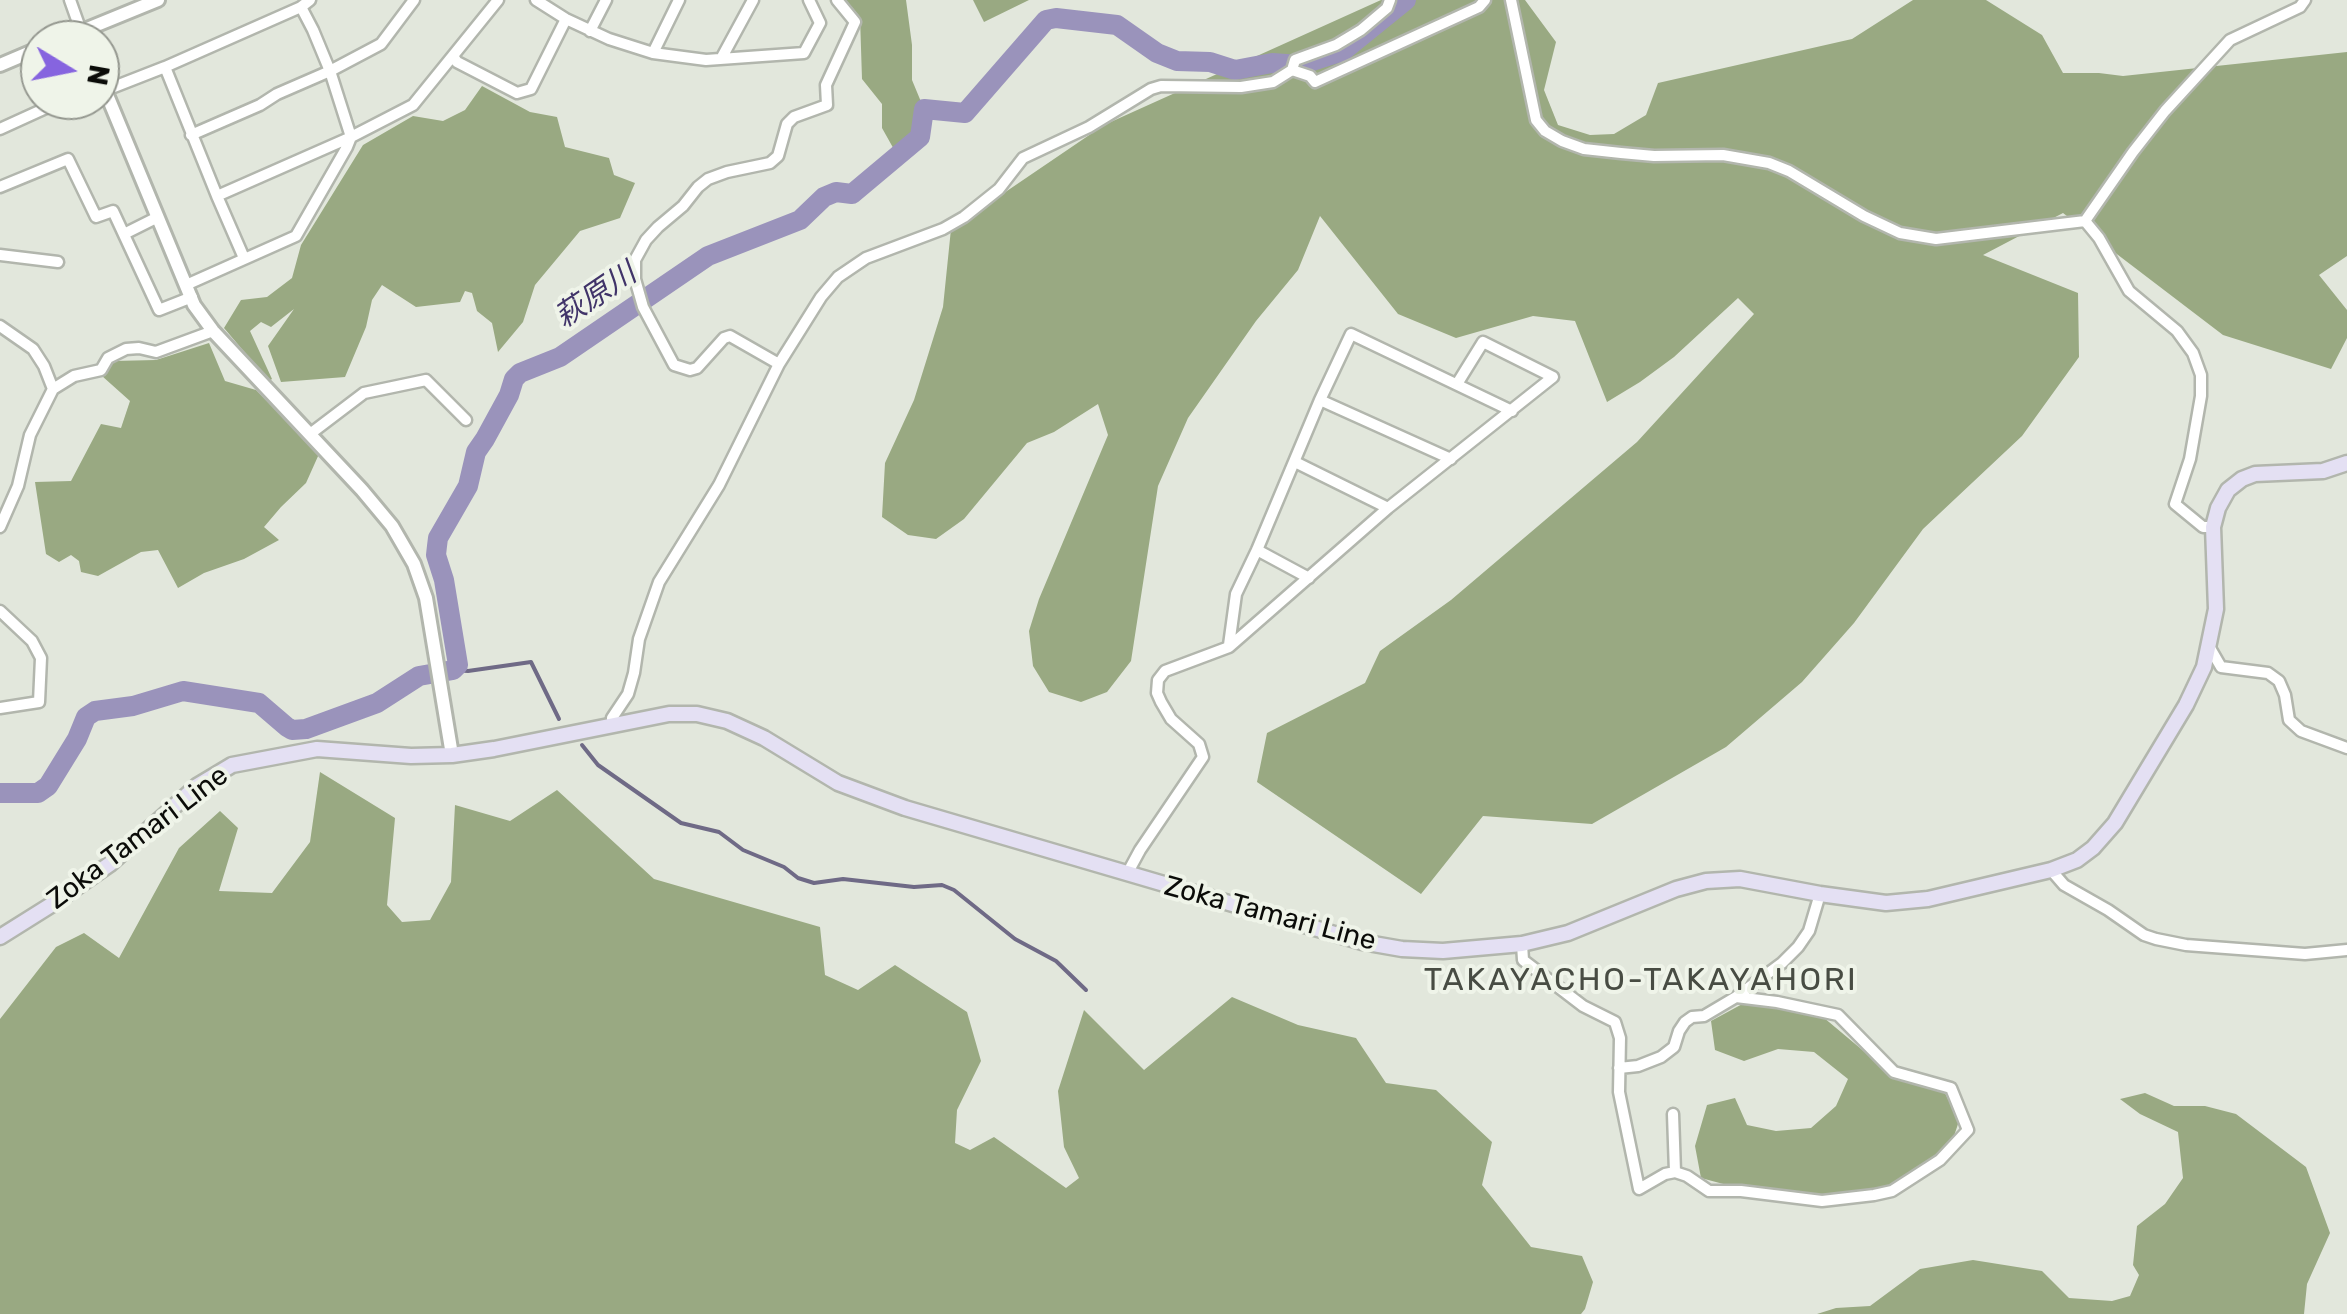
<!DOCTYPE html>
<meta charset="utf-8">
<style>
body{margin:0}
#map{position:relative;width:2347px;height:1314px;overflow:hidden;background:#e2e7dc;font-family:Rubik,sans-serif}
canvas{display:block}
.north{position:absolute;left:20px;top:20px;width:100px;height:100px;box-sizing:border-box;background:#eff4e9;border:2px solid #94978f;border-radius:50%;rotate:100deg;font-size:28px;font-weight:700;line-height:40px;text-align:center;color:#0b0c09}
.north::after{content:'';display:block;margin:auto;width:35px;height:45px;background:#8664df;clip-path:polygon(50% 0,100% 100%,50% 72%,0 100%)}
</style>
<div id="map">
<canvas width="2347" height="1314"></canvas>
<div class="north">N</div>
</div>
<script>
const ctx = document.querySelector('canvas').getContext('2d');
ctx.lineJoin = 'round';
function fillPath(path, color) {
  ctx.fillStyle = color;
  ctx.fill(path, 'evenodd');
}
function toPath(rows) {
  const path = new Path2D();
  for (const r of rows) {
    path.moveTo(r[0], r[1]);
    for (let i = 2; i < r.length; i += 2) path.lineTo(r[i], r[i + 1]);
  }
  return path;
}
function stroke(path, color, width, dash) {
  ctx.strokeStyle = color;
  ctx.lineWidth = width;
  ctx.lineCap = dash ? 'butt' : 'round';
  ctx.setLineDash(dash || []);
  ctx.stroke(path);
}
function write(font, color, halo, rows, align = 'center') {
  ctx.font = font + ' Rubik,"Noto Sans JP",sans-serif';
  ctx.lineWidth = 8;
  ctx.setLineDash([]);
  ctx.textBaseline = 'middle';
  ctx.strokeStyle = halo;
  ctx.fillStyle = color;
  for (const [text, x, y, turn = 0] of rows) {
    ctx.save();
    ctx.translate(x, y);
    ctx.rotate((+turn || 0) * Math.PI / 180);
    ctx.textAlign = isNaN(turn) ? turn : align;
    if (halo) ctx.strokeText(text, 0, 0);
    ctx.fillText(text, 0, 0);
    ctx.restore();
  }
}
const forest = toPath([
 [846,0,906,0,912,45,912,80,924,109,918,137,896,153,882,128,882,104,862,79,860,17],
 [973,0,1029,0,984,22],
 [1381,0,1525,0,1556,42,1544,90,1558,125,1590,135,1614,134,1646,115,1658,83,1852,39,1913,0,1986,0,2042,35,2063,73,2099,73,2123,76,2347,52,2347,256,2319,275,2347,310,2347,338,2331,369,2223,335,2063,213,1983,255,2078,293,2079,357,2022,436,1923,529,1854,623,1802,682,1726,747,1592,824,1483,816,1421,894,1257,782,1267,733,1365,683,1380,651,1451,600,1637,442,1754,314,1738,298,1674,357,1640,382,1607,402,1575,321,1533,316,1456,338,1398,314,1320,216,1298,270,1256,321,1188,418,1158,486,1131,661,1107,692,1081,702,1049,692,1033,666,1029,631,1039,599,1108,435,1098,404,1054,432,1027,443,964,519,936,539,908,535,882,517,885,463,914,400,943,307,951,229,1104,125],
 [482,86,530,112,557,117,565,147,609,158,614,175,635,183,620,218,580,231,535,285,523,322,498,352,492,323,477,311,472,293,465,291,460,302,416,307,382,285,372,300,366,327,345,377,281,382,268,346,294,309,271,327,261,322,250,331,272,379,269,381,224,328,241,300,267,297,292,278,301,245,363,145,413,116,443,121,465,110],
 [209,343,225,381,256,390,319,454,306,483,281,507,264,527,279,540,244,559,204,573,178,588,158,550,141,552,98,576,81,572,79,561,71,555,59,562,46,554,35,482,71,481,101,424,121,428,130,401,102,376,113,361,156,360],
 [320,772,395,818,387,905,402,922,430,920,451,882,455,805,510,821,557,790,654,879,820,927,825,975,858,990,895,965,967,1012,981,1061,957,1110,955,1143,970,1150,994,1137,1066,1188,1079,1178,1064,1147,1058,1091,1084,1010,1144,1070,1232,997,1298,1025,1356,1038,1386,1083,1436,1090,1492,1142,1482,1185,1531,1247,1582,1256,1593,1282,1585,1309,1581,1314,0,1314,0,1019,56,947,84,933,119,958,179,848,220,811,238,828,219,891,272,893,310,842],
 [1746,1002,1823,1017,1891,1074,1944,1091,1959,1121,1954,1136,1932,1162,1889,1187,1821,1199,1742,1189,1701,1178,1695,1146,1707,1105,1735,1098,1747,1125,1776,1131,1811,1128,1836,1106,1848,1079,1814,1052,1778,1049,1744,1061,1715,1050,1711,1021],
 [2145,1093,2174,1106,2205,1106,2236,1114,2306,1167,2330,1233,2307,1284,2304,1314,1817,1314,1836,1308,1870,1306,1920,1269,1973,1260,2042,1271,2069,1298,2112,1301,2130,1296,2139,1275,2133,1265,2137,1226,2165,1204,2183,1178,2178,1132,2140,1114,2120,1099]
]);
const stream = toPath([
 [453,670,468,671,531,662,559,719],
 [582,745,598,765,681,823,719,832,743,850,784,867,798,878,814,883,843,879,914,887,942,885,954,890,1015,939,1056,961,1086,990]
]);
const river = toPath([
 [0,793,38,793,48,786,77,739,86,717,95,711,133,706,183,691,259,703,287,727,292,730,306,729,377,703,419,676,453,670,458,665,444,580,436,555,437,546,438,538,468,486,476,452,485,439,509,395,514,379,520,373,560,357,708,256,800,220,824,197,836,192,852,194,920,137,924,109,965,113,1046,20,1056,18,1117,25,1157,53,1177,61,1210,62,1235,70,1272,63,1300,65,1343,51,1406,0]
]);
const minor = toPath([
 [70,0,81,31],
 [536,0,566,19,609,39,653,53,706,60,804,53,820,23,809,0],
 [1511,0,1536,120,1545,131,1562,141,1584,149,1621,153,1654,156,1723,155,1769,163,1789,171,1864,216,1900,233,1936,239,2085,221,2133,152,2165,111,2230,40,2300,7,2305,0],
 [590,31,606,0],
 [653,53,679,0],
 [453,56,457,62,517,93,531,89,566,19],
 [721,59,753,0],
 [165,67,217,196,244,258],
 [1292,70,1310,76,1315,82,1479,7,1485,0],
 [101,92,165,67,301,7,310,0],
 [0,129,46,108,73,100],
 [191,135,260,105,277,94,330,71,381,44,414,0],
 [0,187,68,159,96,217,113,211,159,310,192,297],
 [217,196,351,137,413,105,498,0],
 [2085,221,2099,238,2129,291,2177,331,2193,353,2201,375,2201,396,2190,459,2175,504,2203,527,2213,527],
 [124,234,158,217],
 [0,255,58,262],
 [186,285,296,236,347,147,351,137,330,71,313,30,301,7],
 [0,326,33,349,44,366,53,389,30,435,18,486,0,527],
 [779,364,730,336,724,338,697,368,690,370,674,365,643,307,635,279,635,260,646,240,658,227,683,206,698,187,708,179,727,172,770,163,778,156,787,124,794,117,827,105,826,85,855,22,837,0],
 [53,389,74,376,101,370,108,358,126,349,139,348,156,352,213,331],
 [1320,400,1451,459],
 [310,434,364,393,426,380,466,420],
 [1295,462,1388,508],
 [1257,550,1309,578],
 [0,611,32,641,41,658,39,702,0,708],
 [1229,645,1236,594,1257,550,1320,400,1351,334,1512,411],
 [2210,648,2221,667,2268,673,2279,681,2285,695,2289,720,2301,731,2347,748],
 [613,725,612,718,628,694,634,673,639,639,659,582,719,485,779,364,821,297,838,277,866,258,943,229,964,217,999,189,1023,158,1089,127,1151,89,1161,86,1241,87,1273,82,1292,70,1295,60,1336,45,1361,30,1387,8,1390,0],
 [2051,870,2064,885,2108,910,2144,935,2156,939,2186,945,2305,954,2347,950],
 [1127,874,1140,850,1203,757,1199,744,1171,719,1161,702,1157,693,1158,680,1165,671,1229,647,1388,508,1553,377,1483,342,1457,384],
 [1522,944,1523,960,1583,1006,1615,1022,1620,1038,1619,1092,1639,1189,1665,1174,1675,1172,1687,1176,1709,1191,1741,1191,1822,1201,1874,1195,1892,1191,1940,1160,1968,1130,1951,1088,1894,1072,1838,1015,1777,1002,1736,997],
 [1619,1068,1638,1066,1661,1057,1674,1047,1679,1031,1685,1022,1692,1017,1704,1016,1736,997,1782,963,1798,947,1809,931,1820,894],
 [1673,1114,1675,1172]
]);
const tertiary = toPath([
 [60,40,158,0],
 [0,65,40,48],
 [100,78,194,305,213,331,362,490,392,526,414,564,426,598,452,755]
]);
const secondary = toPath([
 [0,937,51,905,110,864,197,786,232,765,317,749,411,756,452,755,494,749,669,714,697,714,727,721,764,738,838,783,905,808,1362,942,1402,949,1443,951,1522,944,1568,933,1676,889,1706,881,1740,879,1820,894,1886,903,1928,899,2051,870,2077,860,2093,848,2115,823,2186,705,2204,667,2216,609,2213,527,2218,508,2228,490,2242,479,2255,474,2323,471,2347,463]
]);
const streetNames = [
 ["Zoka Tamari Line",138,838,-37],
 ["Zoka Tamari Line",1270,914,15]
];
const waterNames = [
 ["萩原川",596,296,-34]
];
const quarterNames = [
 ["TAKAYACHO-TAKAYAHORI",1641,981]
];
fillPath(forest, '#99a982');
stroke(stream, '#6f6a86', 4);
stroke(river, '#9a93bb', 20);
stroke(minor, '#b2b6ad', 15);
stroke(tertiary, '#b2b6ad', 18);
stroke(secondary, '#b2b6ad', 19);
stroke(minor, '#fff', 10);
stroke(tertiary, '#fff', 12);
stroke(secondary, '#e4e0f3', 14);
write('28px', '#0b0c09', '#eff4e9', streetNames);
write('italic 30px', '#413469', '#eff4e9', waterNames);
ctx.letterSpacing = '2.5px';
write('32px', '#484c43', '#eff4e9', quarterNames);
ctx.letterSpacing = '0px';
</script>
